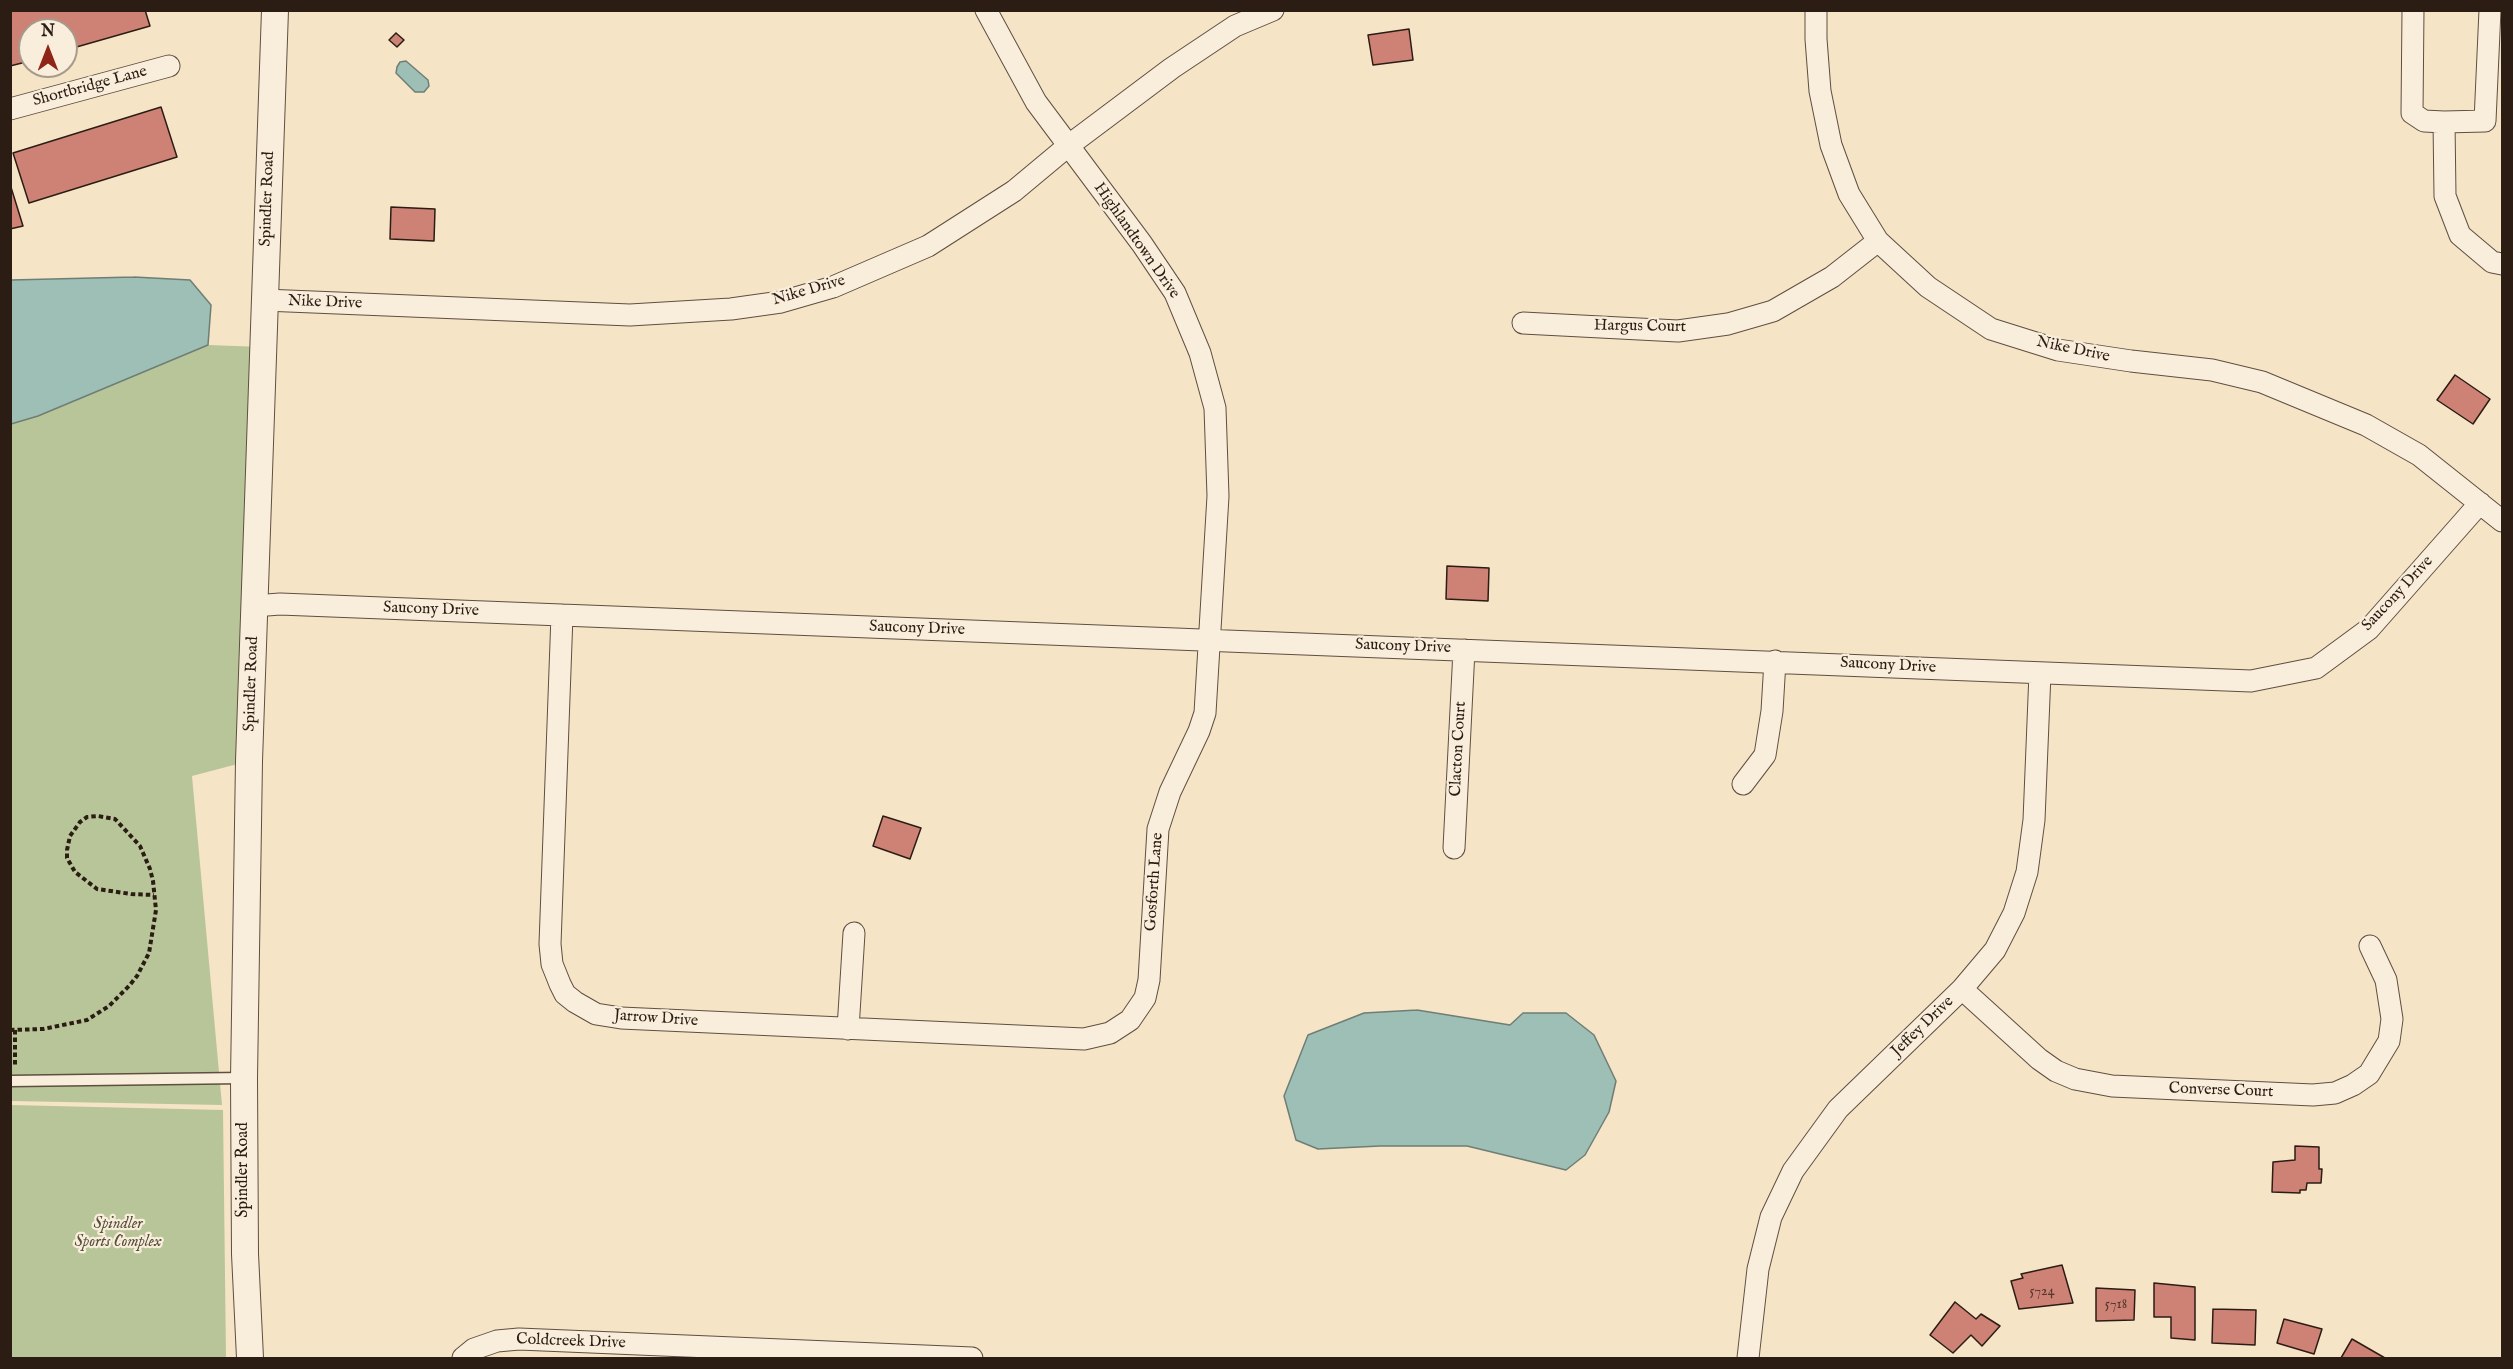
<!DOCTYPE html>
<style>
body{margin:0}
#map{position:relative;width:2513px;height:1369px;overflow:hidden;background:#f6e4c7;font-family:"IM FELL English",serif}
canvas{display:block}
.frame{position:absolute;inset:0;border:12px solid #2b1d14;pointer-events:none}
.north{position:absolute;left:18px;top:18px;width:60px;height:60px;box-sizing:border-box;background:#f9eddb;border:2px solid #a79a8b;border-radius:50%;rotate:0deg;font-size:16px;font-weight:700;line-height:24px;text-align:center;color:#2b1d14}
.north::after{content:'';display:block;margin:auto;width:21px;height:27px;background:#8f2418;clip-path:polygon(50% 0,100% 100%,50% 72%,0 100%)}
</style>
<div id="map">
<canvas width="2513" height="1369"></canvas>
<div class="frame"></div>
<div class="north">N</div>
</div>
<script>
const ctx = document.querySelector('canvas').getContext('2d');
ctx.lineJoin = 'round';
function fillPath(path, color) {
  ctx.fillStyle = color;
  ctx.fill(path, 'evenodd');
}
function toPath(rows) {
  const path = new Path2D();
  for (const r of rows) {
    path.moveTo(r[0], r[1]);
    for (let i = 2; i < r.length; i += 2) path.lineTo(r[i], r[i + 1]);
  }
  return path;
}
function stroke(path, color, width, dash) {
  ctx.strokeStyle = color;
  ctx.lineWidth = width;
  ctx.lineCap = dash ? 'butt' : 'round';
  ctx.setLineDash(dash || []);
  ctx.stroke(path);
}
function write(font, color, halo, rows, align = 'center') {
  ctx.font = font + ' "IM FELL English",serif';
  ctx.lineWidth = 4.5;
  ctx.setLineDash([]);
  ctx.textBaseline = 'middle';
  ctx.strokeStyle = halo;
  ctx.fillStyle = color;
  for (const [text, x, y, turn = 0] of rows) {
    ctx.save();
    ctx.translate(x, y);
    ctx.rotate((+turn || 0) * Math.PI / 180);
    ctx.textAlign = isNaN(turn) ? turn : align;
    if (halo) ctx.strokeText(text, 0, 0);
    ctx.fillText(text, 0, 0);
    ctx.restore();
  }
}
const green = toPath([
 [208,345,263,347,249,761,192,776,222,1105,11,1101,11,424,38,416],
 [11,1105,223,1110,226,1358,11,1358]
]);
const water = toPath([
 [406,61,428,80,429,86,424,92,415,92,396,73,397,67,400,62,406,61],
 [134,277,190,280,211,305,208,345,38,416,11,424,11,280,134,277],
 [1417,1010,1510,1025,1523,1013,1566,1013,1594,1035,1616,1081,1609,1112,1585,1155,1566,1170,1467,1146,1380,1146,1318,1149,1296,1140,1284,1096,1308,1035,1364,1013,1417,1010]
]);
const building = toPath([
 [10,10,145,10,150,26,66,50,66,30,30,30,30,61,10,66,10,10],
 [1409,29,1413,60,1373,65,1368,35,1409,29],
 [396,33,404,40,397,47,389,40,396,33],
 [161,107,177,157,29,203,13,153,161,107],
 [10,184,23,226,10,229,10,184],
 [391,207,435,209,434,241,390,239,391,207],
 [2455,375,2490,399,2473,424,2437,400,2455,375],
 [1447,566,1489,568,1488,601,1446,599,1447,566],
 [883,816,921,828,910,859,873,846,883,816],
 [2295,1146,2319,1147,2319,1169,2322,1169,2321,1183,2307,1183,2306,1190,2300,1190,2300,1193,2272,1192,2273,1162,2295,1160,2295,1146],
 [2062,1265,2073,1303,2019,1309,2011,1281,2023,1278,2021,1274,2062,1265],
 [2154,1283,2195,1287,2195,1340,2171,1338,2171,1317,2154,1317,2154,1283],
 [2096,1288,2135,1290,2134,1320,2096,1321,2096,1288],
 [1955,1302,1976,1319,1981,1314,2000,1326,1982,1346,1971,1335,1953,1353,1930,1335,1955,1302],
 [2213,1309,2256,1310,2255,1345,2212,1343,2213,1309],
 [2284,1319,2322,1329,2314,1354,2277,1343,2284,1319],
 [2352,1339,2385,1358,2341,1358,2352,1339]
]);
const path = toPath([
 [10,1030,43,1029,87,1020,109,1006,129,986,137,976,149,953,156,910,153,881,150,869,140,846,115,819,98,816,87,817,80,822,70,836,67,850,67,858,75,872,97,889,131,894,154,895],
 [15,1030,15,1065]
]);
const service = toPath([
 [10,1081,243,1078]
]);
const minor = toPath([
 [1816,10,1816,39,1820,91,1831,145,1849,194,1878,241,1928,287,1991,329,2058,350,2131,361,2212,370,2262,382,2366,425,2419,455,2502,521],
 [2413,10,2412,113,2424,121,2444,122,2485,121,2490,10],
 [10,109,169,66],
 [2444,122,2445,196,2460,235,2492,262,2502,264],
 [264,300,630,315,731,309,781,302,833,287,928,246,1014,191,1068,146,1172,68,1235,26,1273,10],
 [1523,323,1678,331,1728,324,1773,311,1832,277,1878,241],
 [254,606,280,604,2251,681,2316,668,2369,629,2480,503],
 [562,615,550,944,552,964,560,984,565,994,575,1002,596,1014,621,1018,1084,1039,1110,1033,1130,1020,1145,998,1149,980,1158,829,1170,792,1199,731,1205,713,1218,496,1215,408,1200,353,1175,293,1142,244,1036,102,986,10],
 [1743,784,1765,755,1772,711,1775,661],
 [1454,848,1464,650],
 [1962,989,2039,1059,2056,1071,2075,1079,2112,1086,2313,1095,2335,1093,2353,1085,2369,1074,2389,1041,2392,1019,2386,980,2370,946],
 [848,1029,854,933],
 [463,1358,474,1349,497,1341,519,1339,972,1358],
 [1748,1358,1758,1269,1771,1217,1793,1171,1838,1109,1962,989,1995,950,2014,913,2027,872,2034,820,2040,673]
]);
const tertiary = toPath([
 [250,1358,245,1254,244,1078,249,761,275,10]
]);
const numberNames = [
 ["5724",2042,1292],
 ["5718",2116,1305]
];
const streetNames = [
 ["Shortbridge Lane",90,87,-15],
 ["Spindler Road",268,199,-88],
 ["Highlandtown Drive",1136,241,55],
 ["Nike Drive",809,291,-16],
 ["Nike Drive",325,303,2],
 ["Hargus Court",1640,327,1],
 ["Nike Drive",2073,350,12],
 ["Saucony Drive",2398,594,-47],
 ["Saucony Drive",431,610,2],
 ["Saucony Drive",917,629,2],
 ["Saucony Drive",1403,647,2],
 ["Saucony Drive",1888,666,3],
 ["Spindler Road",252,684,-88],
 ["Clacton Court",1459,749,-87],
 ["Gosforth Lane",1155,882,-86],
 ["Jarrow Drive",656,1019,4],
 ["Jeffey Drive",1923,1027,-44],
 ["Converse Court",2221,1091,2],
 ["Spindler Road",244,1170,-90],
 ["Coldcreek Drive",571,1342,2]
];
const parkNames = [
 ["Spindler",118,1225],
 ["Sports Complex",118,1243]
];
fillPath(green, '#b8c599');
fillPath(water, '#9dbfb5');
stroke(water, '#6f7e75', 1.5);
fillPath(building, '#ce8276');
stroke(building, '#2b1d14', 1.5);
stroke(service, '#5e4f41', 13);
stroke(minor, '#5e4f41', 23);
stroke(tertiary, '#5e4f41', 28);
stroke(path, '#2b1d14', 4, [4.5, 3]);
stroke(service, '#f9eddb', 10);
stroke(minor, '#f9eddb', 21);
stroke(tertiary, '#f9eddb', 26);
write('14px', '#54362c', null, numberNames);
write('16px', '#2b1d14', '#f9eddb', streetNames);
write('italic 16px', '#554f3c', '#f9eddb', parkNames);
</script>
